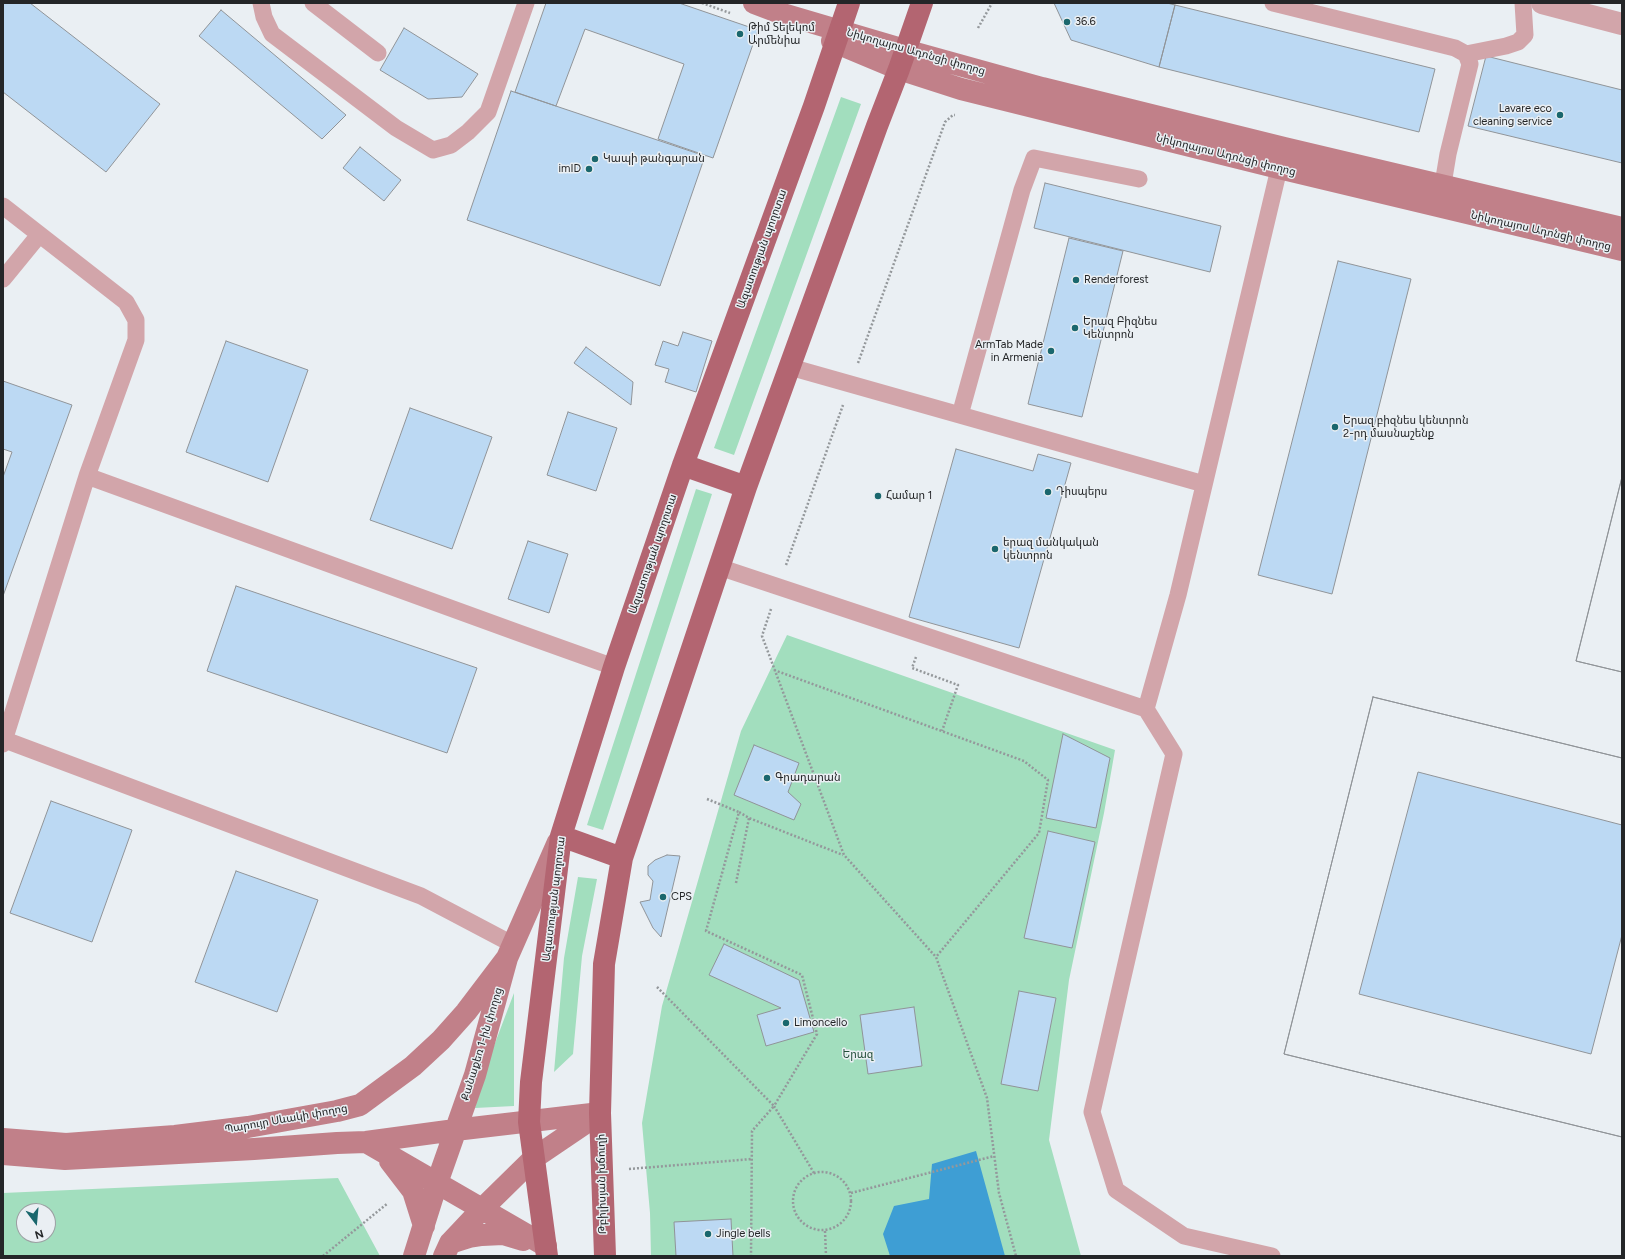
<!DOCTYPE html>
<meta charset="utf-8">
<style>
body{margin:0}
#map{position:relative;width:1625px;height:1259px;overflow:hidden;background:#eaeff3;font-family:Figtree,sans-serif}
canvas{display:block}
.frame{position:absolute;inset:0;border:4px solid #242628;pointer-events:none}
.north{position:absolute;left:16px;top:1203px;width:40px;height:40px;box-sizing:border-box;background:#eaeff3;border:1px solid #9b9fa2;border-radius:50%;rotate:164deg;font-size:11px;font-weight:700;line-height:16px;text-align:center;color:#242628}
.north::after{content:'';display:block;margin:auto;width:14px;height:18px;background:#1a676d;clip-path:polygon(50% 0,100% 100%,50% 72%,0 100%)}
</style>
<div id="map">
<canvas width="1625" height="1259"></canvas>
<div class="frame"></div>
<div class="north">N</div>
</div>
<script>
const ctx = document.querySelector('canvas').getContext('2d');
ctx.lineJoin = 'round';
function fillPath(path, color) {
  ctx.fillStyle = color;
  ctx.fill(path, 'evenodd');
}
function toPath(rows) {
  const path = new Path2D();
  for (const r of rows) {
    if (r.length === 3) {
      path.moveTo(r[0] + r[2], r[1]);
      path.arc(r[0], r[1], r[2], 0, 2 * Math.PI);
      continue;
    }
    path.moveTo(r[0], r[1]);
    for (let i = 2; i < r.length; i += 2) path.lineTo(r[i], r[i + 1]);
  }
  return path;
}
function stroke(path, color, width, dash) {
  ctx.strokeStyle = color;
  ctx.lineWidth = width;
  ctx.lineCap = dash ? 'butt' : 'round';
  ctx.setLineDash(dash || []);
  ctx.stroke(path);
}
function write(font, color, halo, rows, align = 'center') {
  ctx.font = font + ' Figtree,"Noto Sans Armenian",sans-serif';
  ctx.lineWidth = 3;
  ctx.setLineDash([]);
  ctx.textBaseline = 'middle';
  ctx.strokeStyle = halo;
  ctx.fillStyle = color;
  for (const [text, x, y, turn = 0] of rows) {
    ctx.save();
    ctx.translate(x, y);
    ctx.rotate((+turn || 0) * Math.PI / 180);
    ctx.textAlign = isNaN(turn) ? turn : align;
    if (halo) ctx.strokeText(text, 0, 0);
    ctx.fillText(text, 0, 0);
    ctx.restore();
  }
}
const green = toPath([
 [841,97,861,104,734,455,714,448],
 [696,489,712,494,603,830,587,825],
 [787,635,1115,750,1104,813,1069,980,1049,1140,1081,1256,651,1256,650,1213,642,1123,662,1006,741,731],
 [578,877,597,879,582,956,573,1054,554,1072,564,958],
 [514,993,514,1106,475,1108,481,1080],
 [338,1178,380,1256,3,1256,3,1193],
 [24,1211,48,1211,48,1235,24,1235]
]);
const water = toPath([
 [976,1151,1005,1256,890,1256,883,1234,894,1206,929,1199,932,1164]
]);
const building = toPath([
 [3,3,30,3,160,104,106,172,3,92,3,3],
 [546,3,679,3,758,30,713,158,658,139,684,64,585,29,556,106,515,92,546,3],
 [1054,3,1167,3,1175,5,1159,67,1071,40,1054,3],
 [1175,5,1435,69,1419,132,1159,67,1175,5],
 [221,10,346,115,322,139,199,36,221,10],
 [404,28,478,74,462,97,428,99,380,70,404,28],
 [1486,56,1622,90,1622,163,1468,126,1486,56],
 [511,91,705,156,660,286,467,220,511,91],
 [360,147,401,180,384,201,343,168,360,147],
 [1045,183,1221,226,1210,272,1034,228,1045,183],
 [1069,238,1123,251,1082,417,1028,404,1069,238],
 [1338,261,1411,279,1332,594,1258,575,1338,261],
 [683,332,712,341,696,392,665,382,669,369,655,365,663,341,678,346,683,332],
 [226,341,308,370,268,482,186,452,226,341],
 [586,347,633,382,631,405,574,363,586,347],
 [3,381,72,405,3,596,3,477,12,452,3,449,3,381],
 [410,408,492,437,452,549,370,520,410,408],
 [568,412,617,428,596,491,547,475,568,412],
 [956,449,1033,471,1038,454,1071,463,1019,648,909,617,956,449],
 [1622,477,1622,672,1576,661,1622,477],
 [1622,477,1622,672,1576,661,1622,477],
 [528,541,568,554,549,613,508,599,528,541],
 [236,586,477,668,447,753,207,671,236,586],
 [1373,697,1622,758,1622,825,1418,772,1359,994,1591,1054,1622,935,1622,1137,1284,1054,1373,697],
 [1373,697,1622,758,1622,1137,1284,1054,1373,697],
 [1063,734,1110,758,1096,828,1046,818,1063,734],
 [754,745,799,763,788,792,801,804,794,820,734,795,754,745],
 [51,801,132,830,92,942,10,913,51,801],
 [1048,831,1095,842,1072,948,1024,938,1048,831],
 [667,855,680,856,661,937,653,928,640,902,650,900,653,881,648,875,648,866,655,860,667,855],
 [236,871,318,900,277,1012,195,982,236,871],
 [724,944,799,980,814,1032,766,1046,757,1015,781,1008,709,975,724,944],
 [1019,991,1056,998,1038,1091,1001,1084,1019,991],
 [914,1007,922,1066,868,1074,860,1015,914,1007],
 [731,1219,733,1256,676,1256,674,1222,731,1219]
]);
const path = toPath([
 [702,3,730,13],
 [978,28,992,3],
 [858,363,945,122,953,115,955,115],
 [786,565,843,405],
 [771,609,762,636,844,855,936,957,987,1098,999,1193,1016,1256],
 [916,657,912,668,958,685,942,731],
 [774,670,1024,761,1048,780,1039,833,936,957],
 [707,799,739,812],
 [736,883,749,818],
 [657,987,774,1106,752,1131,751,1256],
 [629,1169,752,1159],
 [822,1201,29],
 [814,1173,774,1106,817,1034,802,975,706,931,739,812,749,818,843,855],
 [851,1193,994,1156],
 [825,1231,826,1256],
 [323,1256,388,1203]
]);
const lane = toPath([
 [261,3,264,17,272,34,396,128,433,150,451,145,468,132,488,112,526,3],
 [313,3,378,53],
 [1273,3,1455,48,1466,54,1470,64,1448,154,1443,184],
 [1466,54,1506,46,1518,42,1525,35,1523,3],
 [3,206,126,302,136,320,136,340,87,476,3,744],
 [3,279,39,235],
 [790,367,1204,484],
 [960,415,1022,190,1034,158,1139,179],
 [87,476,519,633,614,667],
 [719,567,1146,709,1178,595,1282,156],
 [1146,709,1174,754,1092,1112,1116,1190,1184,1236,1272,1256],
 [5,740,421,896,512,944]
]);
const street = toPath([
 [1542,3,1622,24]
]);
const secondary = toPath([
 [754,3,783,14,905,50,1042,88,1284,148,1622,228],
 [832,41,899,69,961,89,1279,168,1622,250],
 [3,1139,66,1144,175,1136,248,1127,337,1111,360,1105,413,1066,441,1040,466,1012,507,958],
 [366,1142,546,1246],
 [3,1154,65,1159,254,1149,337,1143,366,1142,455,1130,600,1113],
 [390,1161,413,1191,424,1226],
 [450,1243,469,1237,482,1235,503,1234,523,1240],
 [414,1256,437,1183,475,1075,507,958,558,842],
 [444,1256,450,1243,482,1209,534,1158,596,1116]
]);
const primary = toPath([
 [683,465,746,487],
 [561,836,622,858],
 [547,1256,529,1122,531,1082,561,836,614,667,683,465,814,106,849,3],
 [605,1256,600,1113,604,964,622,858,746,487,877,126,899,69,922,3]
]);
const markers = [
 [1067,22,4,"#1a676d"],
 [740,34,4,"#1a676d"],
 [1560,115,4,"#1a676d"],
 [595,159,4,"#1a676d"],
 [589,169,4,"#1a676d"],
 [1076,280,4,"#1a676d"],
 [1075,328,4,"#1a676d"],
 [1051,351,4,"#1a676d"],
 [1335,427,4,"#1a676d"],
 [1048,492,4,"#1a676d"],
 [878,496,4,"#1a676d"],
 [995,549,4,"#1a676d"],
 [767,778,4,"#1a676d"],
 [663,897,4,"#1a676d"],
 [786,1023,4,"#1a676d"],
 [708,1234,4,"#1a676d"]
];
const poiNames = [
 ["36.6",1075,22],
 ["Թիմ Տելեկոմ",748,28],
 ["Արմենիա",748,41],
 ["Lavare eco",1552,109,"right"],
 ["cleaning service",1552,122,"right"],
 ["Կապի թանգարան",603,159],
 ["imID",581,169,"right"],
 ["Renderforest",1084,280],
 ["Երազ Բիզնես",1083,322],
 ["Կենտրոն",1083,335],
 ["ArmTab Made",1043,345,"right"],
 ["in Armenia",1043,358,"right"],
 ["Երազ բիզնես կենտրոն",1343,421],
 ["2-րդ մասնաշենք",1343,434],
 ["Դիսպերս",1056,492],
 ["Համար 1",886,496],
 ["երազ մանկական",1003,543],
 ["կենտրոն",1003,556],
 ["Գրադարան",775,778],
 ["CPS",671,897],
 ["Limoncello",794,1023],
 ["Jingle bells",716,1234]
];
const streetNames = [
 ["Նիկողայոս Ադոնցի փողոց",916,52,16],
 ["Նիկողայոս Ադոնցի փողոց",1226,155,14],
 ["Նիկողայոս Ադոնցի փողոց",1541,231,13],
 ["Ազատության պողոտա",762,249,-70],
 ["Ազատության պողոտա",653,554,-71],
 ["Ազատության պողոտա",554,899,-83],
 ["Քանաքեռ 1-ին փողոց",482,1044,-73],
 ["Պարույր Սևակի փողոց",286,1119,-10],
 ["Թբիլիսյան խճուղի",602,1184,-91]
];
const parkNames = [
 ["Երազ",858,1055]
];
fillPath(green, '#a2debe');
fillPath(water, '#3e9ed4');
fillPath(building, '#bcd9f3');
stroke(building, '#909498', 1);
stroke(path, '#94989b', 2.5, [2, 2]);
stroke(lane, '#d2a5aa', 17);
stroke(street, '#d2a5aa', 22);
stroke(secondary, '#c18089', 22);
stroke(primary, '#b36571', 22);
for (const [x, y, r, color] of markers) {
  const dot = new Path2D();
  dot.arc(x, y, r, 0, 2 * Math.PI);
  ctx.fillStyle = color;
  ctx.fill(dot);
  stroke(dot, '#eaeff3', 1.5);
}
write('11px', '#242628', '#eaeff3', poiNames, 'left');
write('11px', '#242628', '#eaeff3', streetNames);
write('11px', '#244f3b', '#eaeff3', parkNames);
</script>
